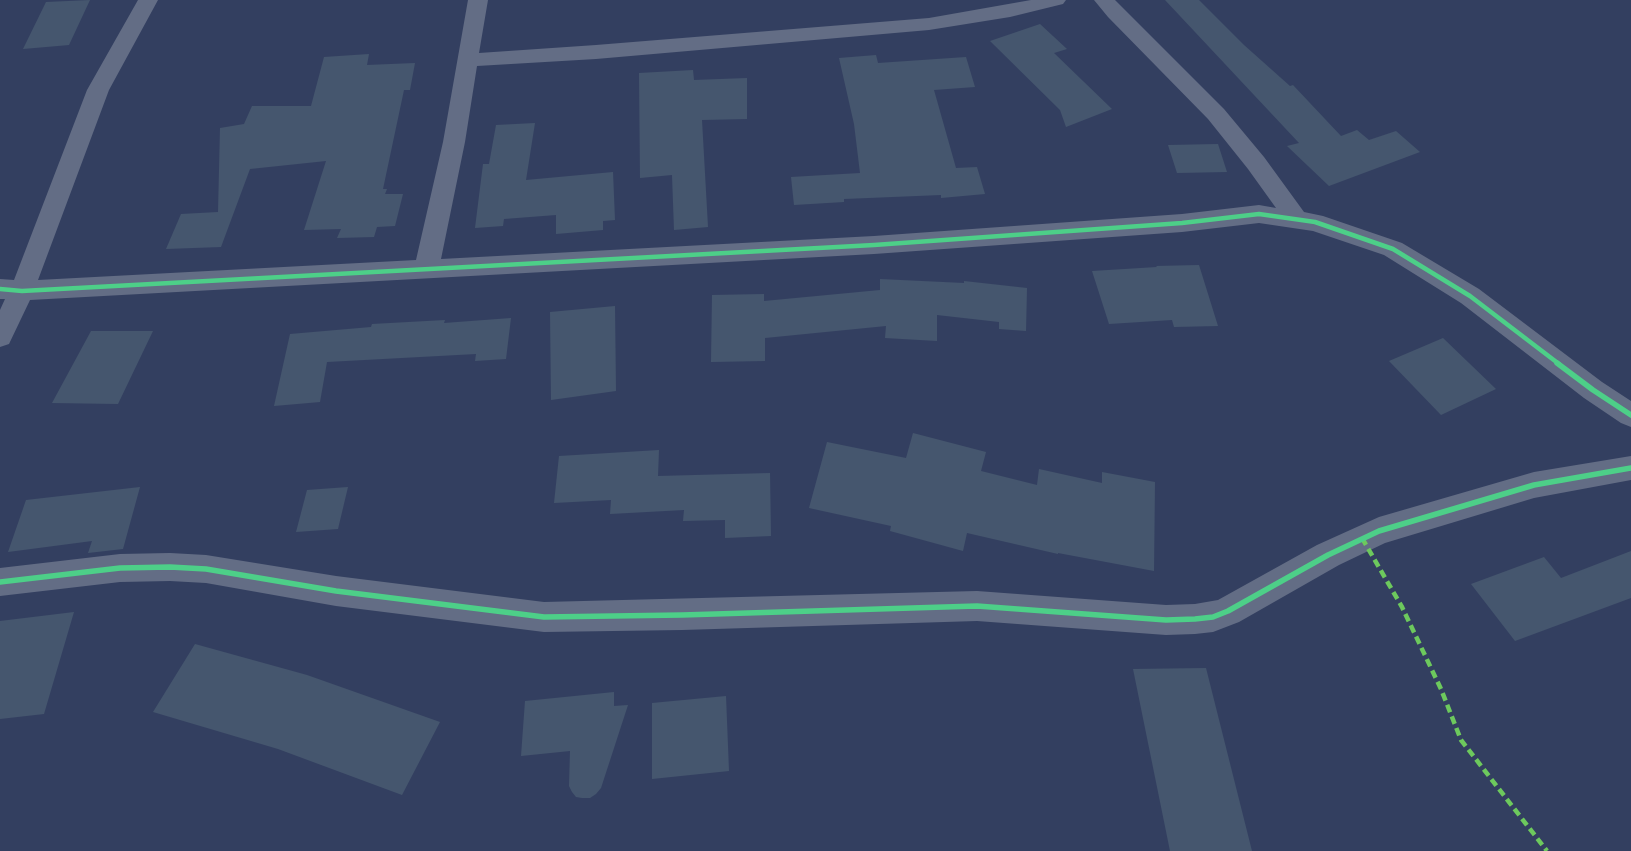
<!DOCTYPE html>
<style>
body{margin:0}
canvas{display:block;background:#333f60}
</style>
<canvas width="1631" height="851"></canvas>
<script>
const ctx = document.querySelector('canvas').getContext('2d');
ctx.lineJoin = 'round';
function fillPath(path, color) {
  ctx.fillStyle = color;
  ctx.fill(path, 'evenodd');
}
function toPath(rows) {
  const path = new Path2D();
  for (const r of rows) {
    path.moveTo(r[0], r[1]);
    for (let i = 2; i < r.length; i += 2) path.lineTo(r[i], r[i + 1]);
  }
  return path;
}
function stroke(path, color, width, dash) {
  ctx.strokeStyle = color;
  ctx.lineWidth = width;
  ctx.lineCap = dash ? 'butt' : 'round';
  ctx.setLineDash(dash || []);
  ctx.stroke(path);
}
const building = toPath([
 [90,0,69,45,23,49,46,2],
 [1165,0,1199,0,1244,45,1290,86,1293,85,1341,136,1357,130,1369,140,1396,131,1420,152,1329,186,1287,146,1299,143],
 [1040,24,1067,49,1054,53,1112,109,1066,127,1060,110,990,41],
 [369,54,367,65,415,63,410,90,404,90,383,189,387,189,385,194,403,194,395,226,377,227,374,237,337,238,341,229,304,230,326,161,250,169,221,247,166,249,181,214,218,212,220,128,244,124,252,106,311,106,324,57],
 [876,55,878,63,966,57,975,87,934,90,956,168,977,167,985,194,941,198,941,195,844,199,844,202,794,205,791,177,860,173,854,124,839,58],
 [693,70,694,80,747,78,747,119,702,120,708,227,674,230,672,175,640,178,639,73],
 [535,123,526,180,613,172,615,220,603,221,603,230,556,234,556,215,504,219,503,226,475,228,483,164,489,164,496,125],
 [1218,144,1227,172,1177,173,1168,145],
 [1199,265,1218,326,1174,327,1172,320,1109,324,1092,271,1157,267,1156,266],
 [880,279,964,283,964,281,1027,288,1026,331,999,329,999,322,937,315,937,341,885,338,886,326,765,338,765,361,711,362,712,295,764,294,764,301,880,290],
 [615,306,616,391,551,400,550,312],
 [511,318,506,359,475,361,476,354,327,362,320,402,274,406,290,334,371,327,372,324,445,320,444,323],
 [91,331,153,331,118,404,52,403],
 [1443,338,1496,389,1441,415,1389,361],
 [913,433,986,452,981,471,1037,485,1039,469,1102,483,1102,472,1155,482,1154,571,1058,553,1058,554,967,533,963,551,890,531,891,526,809,508,827,442,906,458],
 [659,450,658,476,770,473,771,536,725,538,725,520,683,521,684,510,610,514,611,500,554,503,559,456],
 [140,487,123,549,88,553,92,541,8,552,26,500],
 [348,487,338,529,296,532,307,490],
 [1631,551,1631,598,1515,641,1471,584,1544,557,1561,578],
 [74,612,44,714,0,719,0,621],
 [195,644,307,675,440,722,402,795,278,749,153,712],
 [1206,668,1252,851,1170,851,1133,669],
 [614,692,614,706,628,705,601,788,596,794,590,798,582,798,576,797,572,792,569,786,570,751,521,756,525,701],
 [726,696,729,771,652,779,652,703]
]);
const minor = toPath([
 [138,0,158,0,109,90,38,280,416,260,443,142,468,0,488,0,479,53,596,45,929,18,1031,0,1066,0,1063,4,1010,17,929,30,596,59,477,66,465,142,441,259,874,236,1182,214,1259,205,1276,208,1248,169,1208,119,1108,17,1094,0,1115,0,1224,109,1264,157,1304,212,1323,216,1402,243,1479,289,1602,382,1631,401,1631,427,1621,423,1584,398,1461,303,1384,255,1313,231,1259,223,1182,232,874,254,30,300,9,344,0,347,0,310,5,299,0,299,0,279,14,280,87,90,138,0],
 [1631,456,1631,480,1534,498,1385,543,1339,565,1239,622,1213,632,1195,634,1166,635,977,621,682,630,544,632,336,606,206,583,170,581,120,582,0,596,0,568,120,554,170,553,206,555,336,576,544,602,977,591,1166,605,1195,604,1218,600,1317,545,1379,517,1534,472,1631,456]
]);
const quiet = toPath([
 [1362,538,1402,607,1441,689,1461,740,1547,851]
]);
const cyclewayFar1 = toPath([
 [0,289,22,291,874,245,1182,223,1259,214,1315,222,1393,249,1470,296,1559,364]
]);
const cycleway = toPath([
 [1557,363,1593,390,1631,415],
 [0,582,120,568,170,567,206,569,336,591,544,617,682,615,977,606,1166,620,1195,619,1213,617,1228,611,1328,555,1379,531,1534,485,1631,468]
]);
fillPath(building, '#45566e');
fillPath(minor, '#636d85');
stroke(quiet, '#6dc95d', 4.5, [8, 4.5]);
stroke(cyclewayFar1, '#4dcf88', 4.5);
stroke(cycleway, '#4dcf88', 5.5);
</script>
